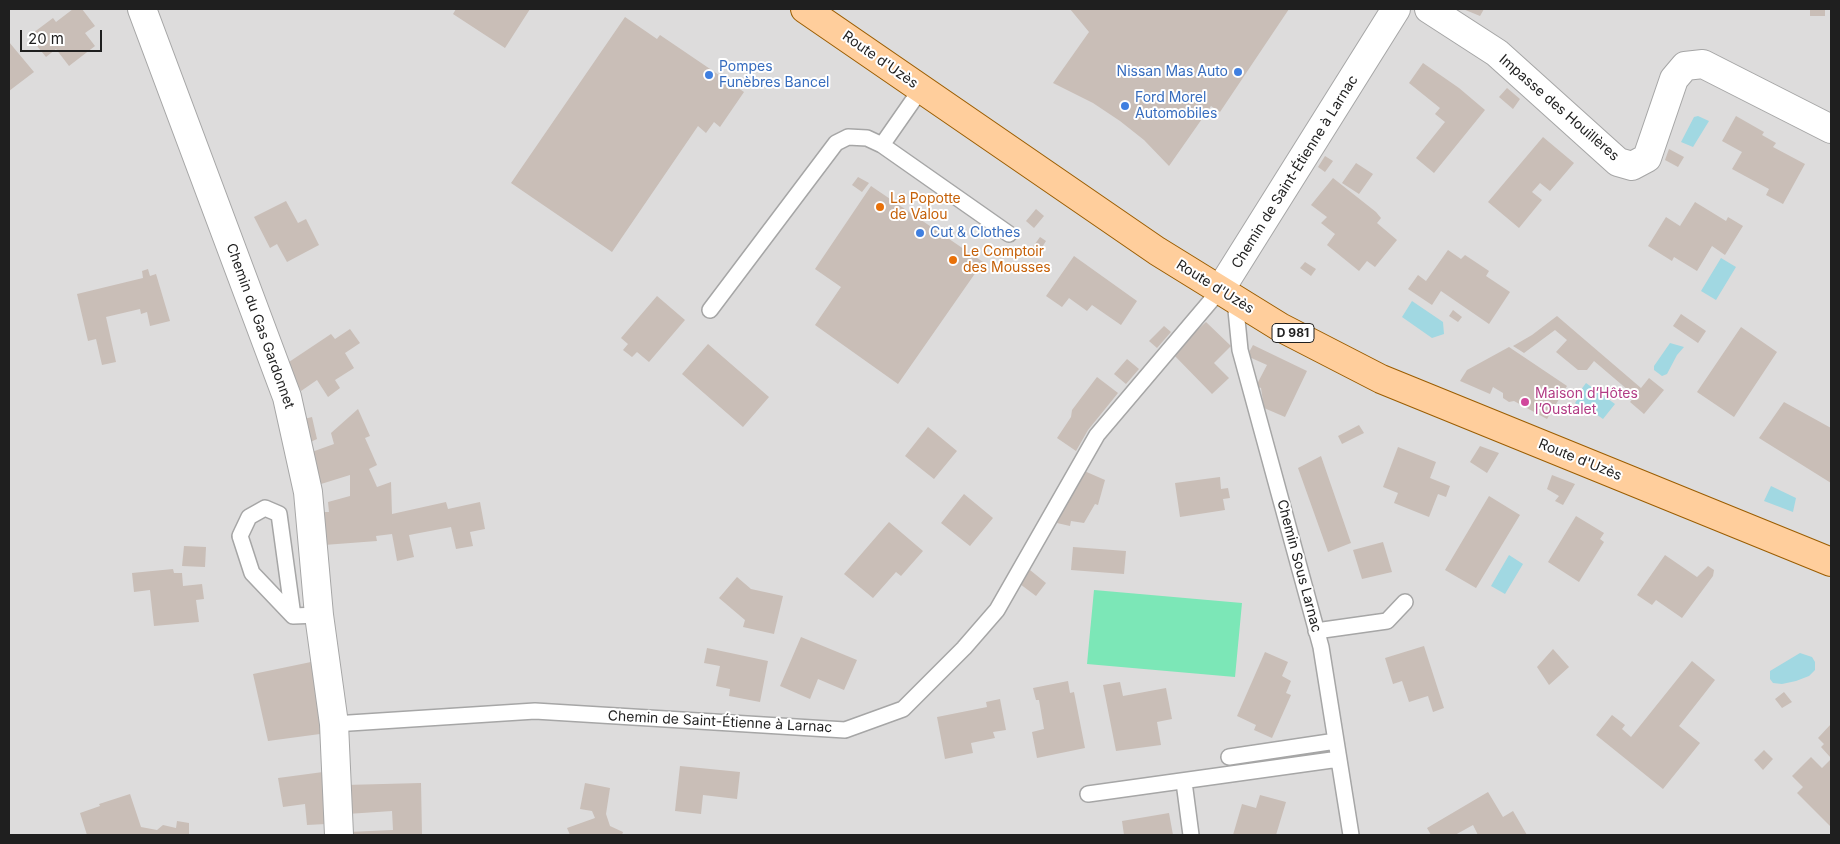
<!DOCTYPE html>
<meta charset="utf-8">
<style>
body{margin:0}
#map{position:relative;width:1840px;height:844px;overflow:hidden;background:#f1ece5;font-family:Inter,sans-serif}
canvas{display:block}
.frame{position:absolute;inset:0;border:10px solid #1f1f1f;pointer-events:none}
.scale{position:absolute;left:20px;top:30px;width:82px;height:22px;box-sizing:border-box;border:2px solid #1f1f1f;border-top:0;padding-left:6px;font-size:15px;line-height:18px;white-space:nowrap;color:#1f1f1f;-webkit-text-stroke:4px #fff;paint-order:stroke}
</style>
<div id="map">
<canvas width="1840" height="844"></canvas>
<div class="frame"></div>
<div class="scale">20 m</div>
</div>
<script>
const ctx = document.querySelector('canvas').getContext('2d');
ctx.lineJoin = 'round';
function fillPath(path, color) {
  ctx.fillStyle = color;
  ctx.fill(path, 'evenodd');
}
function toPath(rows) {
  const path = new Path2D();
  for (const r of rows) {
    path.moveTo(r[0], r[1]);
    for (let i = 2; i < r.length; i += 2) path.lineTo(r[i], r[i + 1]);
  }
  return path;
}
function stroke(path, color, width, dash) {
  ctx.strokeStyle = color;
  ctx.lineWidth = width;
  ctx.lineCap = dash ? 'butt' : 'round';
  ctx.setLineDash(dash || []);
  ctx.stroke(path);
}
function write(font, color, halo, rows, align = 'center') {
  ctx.font = font + ' Inter,sans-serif';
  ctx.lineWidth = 4;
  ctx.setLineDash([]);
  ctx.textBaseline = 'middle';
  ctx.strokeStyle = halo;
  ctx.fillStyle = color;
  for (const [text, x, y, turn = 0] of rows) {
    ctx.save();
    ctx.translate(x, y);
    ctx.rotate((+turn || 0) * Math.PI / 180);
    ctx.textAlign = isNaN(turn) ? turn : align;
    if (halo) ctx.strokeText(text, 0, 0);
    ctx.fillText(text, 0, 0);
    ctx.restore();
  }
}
const residential = toPath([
 [9,9,1831,9,1831,835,9,835]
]);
const pitch = toPath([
 [1094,590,1242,603,1235,677,1087,664]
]);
const water = toPath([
 [1698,116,1709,121,1693,147,1681,142,1694,117],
 [1721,258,1736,267,1716,300,1701,291],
 [1412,301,1443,322,1444,334,1432,338,1402,317],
 [1670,343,1684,347,1677,355,1667,374,1662,376,1654,370,1654,366],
 [1586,383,1615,404,1603,419,1586,407,1584,410,1575,403,1577,400,1575,398],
 [1771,486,1796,498,1793,512,1764,501],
 [1509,555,1523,564,1505,594,1491,586],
 [1800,653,1812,657,1815,662,1815,670,1809,676,1796,681,1782,684,1773,683,1770,679,1770,671]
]);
const building = toPath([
 [73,9,82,9,95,26,85,33,95,46,69,66,56,49,46,57,29,36,53,18,56,22],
 [456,9,530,9,505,48,453,14],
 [1070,9,1289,9,1220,112,1211,106,1169,166,1144,140,1120,121,1093,103,1053,83,1089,32],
 [1463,9,1484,9,1480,16],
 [1810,9,1825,9,1825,16,1810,16],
 [625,17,657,39,660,35,744,92,720,127,714,122,706,133,698,126,612,252,511,183],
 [9,42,34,72,9,91],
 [1423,63,1459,88,1485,110,1434,173,1416,158,1445,122,1435,114,1440,108,1409,83],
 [1507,88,1520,99,1513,109,1499,97],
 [1736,116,1764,132,1762,135,1776,143,1773,147,1805,164,1783,204,1766,195,1769,189,1732,169,1742,152,1722,141],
 [1543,137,1574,163,1550,191,1540,183,1532,192,1542,200,1519,228,1488,202],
 [1669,149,1684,157,1678,167,1665,160],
 [1325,156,1333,161,1325,172,1318,167],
 [1356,163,1373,174,1359,194,1342,183],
 [858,177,869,183,862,192,852,185],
 [1333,178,1376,212,1381,218,1377,223,1397,240,1375,267,1367,261,1359,271,1327,245,1335,234,1321,223,1327,217,1311,205],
 [871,186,983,262,898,384,815,325,841,287,815,269],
 [286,201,298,223,306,219,319,245,287,262,277,244,270,248,254,217],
 [1695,202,1726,221,1728,217,1743,226,1725,255,1712,246,1697,271,1674,257,1672,261,1648,246,1666,217,1680,226],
 [1036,209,1044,216,1034,228,1026,221],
 [1040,237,1046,241,1039,252,1032,248],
 [1448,250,1461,259,1465,255,1489,271,1486,276,1510,292,1489,324,1441,291,1432,305,1408,289,1418,275,1426,281],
 [1074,256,1137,301,1121,325,1092,305,1087,311,1069,298,1062,307,1046,296],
 [1305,262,1316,269,1311,276,1300,268],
 [148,269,150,276,156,274,170,321,150,326,147,312,141,314,140,309,106,317,116,362,102,365,96,339,88,341,77,294,143,278,142,271],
 [657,296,685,320,649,362,637,352,632,357,623,350,628,344,621,338],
 [1453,310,1462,317,1458,322,1449,316],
 [1681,314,1706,331,1698,343,1673,326],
 [1557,316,1641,388,1649,378,1664,390,1644,414,1630,402,1635,396,1594,361,1587,370,1578,370,1556,352,1567,340,1555,330,1524,353,1513,346,1532,335],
 [1206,322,1231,346,1214,363,1229,378,1212,394,1172,353],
 [1164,326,1171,332,1157,348,1149,341],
 [1741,327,1777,352,1734,417,1697,392],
 [350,329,360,343,345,353,354,368,335,380,340,388,328,397,317,380,301,391,286,364,331,334,335,339],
 [708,344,769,397,743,427,682,374],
 [1253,345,1307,371,1285,417,1264,408,1261,388,1256,386,1267,365,1247,356],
 [1509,347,1567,386,1547,419,1514,401,1509,402,1503,398,1503,393,1493,387,1490,394,1460,381,1467,370],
 [1127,359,1139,369,1126,384,1114,374],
 [1097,377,1118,393,1088,430,1076,451,1057,438,1071,417,1072,410],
 [1784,402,1831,428,1831,483,1759,438],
 [358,409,370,436,365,438,377,465,369,469,377,487,391,482,392,514,446,502,448,509,480,502,485,529,470,532,473,546,456,549,451,527,409,535,414,557,397,561,392,534,376,536,377,541,324,545,321,512,329,512,328,502,350,496,350,475,321,484,309,453,334,444,331,433],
 [312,417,317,439,306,444,300,420],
 [1359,425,1364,433,1342,444,1338,436],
 [928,427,957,451,934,479,905,456],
 [1480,446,1499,453,1487,473,1470,462],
 [1398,447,1436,462,1430,478,1450,486,1446,497,1438,494,1429,517,1394,503,1398,493,1383,487],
 [1321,456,1351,543,1328,552,1298,468],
 [1082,470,1105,480,1098,505,1095,504,1084,523,1071,521,1070,526,1057,523,1060,517,1056,516],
 [1552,475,1575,484,1563,505,1555,501,1559,496,1547,489],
 [1220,477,1221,489,1228,488,1230,498,1223,499,1225,510,1180,517,1175,483],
 [964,494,993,518,970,546,941,523],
 [1489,496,1520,515,1476,588,1445,570],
 [1576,516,1604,533,1600,539,1604,542,1579,582,1548,562],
 [889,522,923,551,901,576,896,572,873,598,844,574],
 [1383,542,1392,572,1362,579,1353,550],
 [184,546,206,547,205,567,182,566],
 [1073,547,1126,551,1124,574,1071,570],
 [1665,555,1697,577,1708,566,1714,570,1713,576,1682,618,1656,600,1652,605,1637,595],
 [173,569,174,573,182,573,183,586,202,584,204,599,196,600,199,622,154,626,150,590,134,592,132,573],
 [1030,570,1046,583,1036,596,1020,584],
 [737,577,751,589,783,596,774,634,743,627,745,620,719,598],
 [801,637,857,660,844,690,818,679,810,699,780,686],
 [1424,646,1444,708,1433,712,1428,696,1409,702,1402,681,1393,684,1385,658],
 [707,648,768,661,760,702,729,696,730,689,716,686,720,666,704,663],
 [1553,649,1569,667,1549,685,1537,667],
 [1265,652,1288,662,1282,676,1291,681,1286,693,1291,695,1272,738,1254,730,1256,725,1237,716],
 [1692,661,1715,680,1679,726,1700,743,1663,789,1596,735,1612,715,1625,725,1622,729,1631,737],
 [311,662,317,691,320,734,268,741,253,674],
 [1068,681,1070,693,1074,692,1085,748,1037,758,1032,732,1044,729,1039,700,1036,700,1033,688],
 [1120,682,1123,696,1166,688,1172,719,1157,722,1161,745,1116,751,1103,685],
 [1784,692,1792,702,1782,708,1775,699],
 [1000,699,1006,730,993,732,995,738,971,743,973,753,945,759,937,717,987,707,986,702],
 [1831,724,1831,758,1821,747,1824,744,1818,738],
 [1764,750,1773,759,1763,770,1754,760],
 [1811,757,1822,768,1831,759,1831,827,1797,793,1803,787,1792,776],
 [680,766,740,772,737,799,703,795,701,814,675,811],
 [323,772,326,824,307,825,305,804,283,807,278,778],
 [421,783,422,835,348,835,348,832,393,830,392,811,347,814,345,785],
 [585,783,610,788,606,814,610,826,623,832,622,835,570,835,567,828,595,818,592,811,580,809],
 [1488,792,1503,817,1513,811,1527,835,1478,835,1473,825,1455,835,1431,835,1427,828],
 [130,794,141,827,157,830,163,825,176,828,177,821,189,823,189,835,87,835,80,813,100,806,99,804],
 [1260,795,1286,802,1276,835,1233,835,1242,804,1256,808],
 [1169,813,1173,835,1124,835,1122,821]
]);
const service = toPath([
 [921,89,882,145,1009,234],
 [1235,300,1240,350,1321,647,1351,835],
 [710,310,836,143,848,137,867,138,882,145],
 [293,616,252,573,240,536,249,517,265,508,279,514,293,616,319,615],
 [1316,631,1387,621,1405,602],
 [334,724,535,711,845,730,903,709,964,648,997,610,1097,435,1220,290],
 [1229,757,1336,741],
 [1184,782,1191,835],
 [1088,794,1339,759]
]);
const minor = toPath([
 [142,9,287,397,308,492,319,615,334,724,339,835],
 [1429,9,1497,53,1618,162,1632,166,1647,158,1674,79,1685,66,1703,64,1831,129],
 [1220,290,1396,9]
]);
const primary = toPath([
 [805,9,1157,251,1280,327,1381,379,1831,562]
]);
const markers = [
 [1238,72,5,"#3f7fe0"],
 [709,75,5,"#3f7fe0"],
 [1125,106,5,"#3f7fe0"],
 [880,207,5,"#e8710a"],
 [920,233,5,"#3f7fe0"],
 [953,260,5,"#e8710a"],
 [1525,402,5,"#d1479c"]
];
const shields = [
 [1293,333,42]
];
const shieldNames = [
 ["D 981",1293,333]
];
const streetNames = [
 ["Route d'Uzès",880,60,35],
 ["Impasse des Houillères",1559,108,41],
 ["Chemin de Saint-Étienne à Larnac",1295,172,-58],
 ["Route d'Uzès",1215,287,32],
 ["Chemin du Gas Gardonnet",260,326,70],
 ["Route d'Uzès",1580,460,22],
 ["Chemin Sous Larnac",1299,566,75],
 ["Chemin de Saint-Étienne à Larnac",720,722,3]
];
const shopNames = [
 ["Pompes",719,67],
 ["Funèbres Bancel",719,83],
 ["Nissan Mas Auto",1228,72,"right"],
 ["Ford Morel",1135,98],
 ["Automobiles",1135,114],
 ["Cut & Clothes",930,233]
];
const foodNames = [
 ["La Popotte",890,199],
 ["de Valou",890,215],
 ["Le Comptoir",963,252],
 ["des Mousses",963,268]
];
const hotelNames = [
 ["Maison d’Hôtes",1535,394],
 ["l’Oustalet",1535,410]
];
fillPath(residential, '#dddcdc');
fillPath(pitch, '#7ce7b7');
fillPath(water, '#a1d8e2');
fillPath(building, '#c9beb7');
stroke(service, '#a6a6a6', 18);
stroke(minor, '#a6a6a6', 30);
stroke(primary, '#9b5d00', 30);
stroke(service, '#fff', 15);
stroke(minor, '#fff', 28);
stroke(primary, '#ffce9c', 28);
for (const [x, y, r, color] of markers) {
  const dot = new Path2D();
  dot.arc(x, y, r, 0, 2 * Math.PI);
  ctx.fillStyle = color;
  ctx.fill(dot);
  stroke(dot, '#fff', 2);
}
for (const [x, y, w] of shields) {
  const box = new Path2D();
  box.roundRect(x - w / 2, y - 9.5, w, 19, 4);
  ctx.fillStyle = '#fff';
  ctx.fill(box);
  stroke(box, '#1f1f1f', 1);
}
write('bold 12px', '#1f1f1f', null, shieldNames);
write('14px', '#1f1f1f', '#fff', streetNames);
write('14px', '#366cbe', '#fff', shopNames, 'left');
write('14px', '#c56008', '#fff', foodNames, 'left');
write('14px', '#b23c85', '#fff', hotelNames, 'left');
</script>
